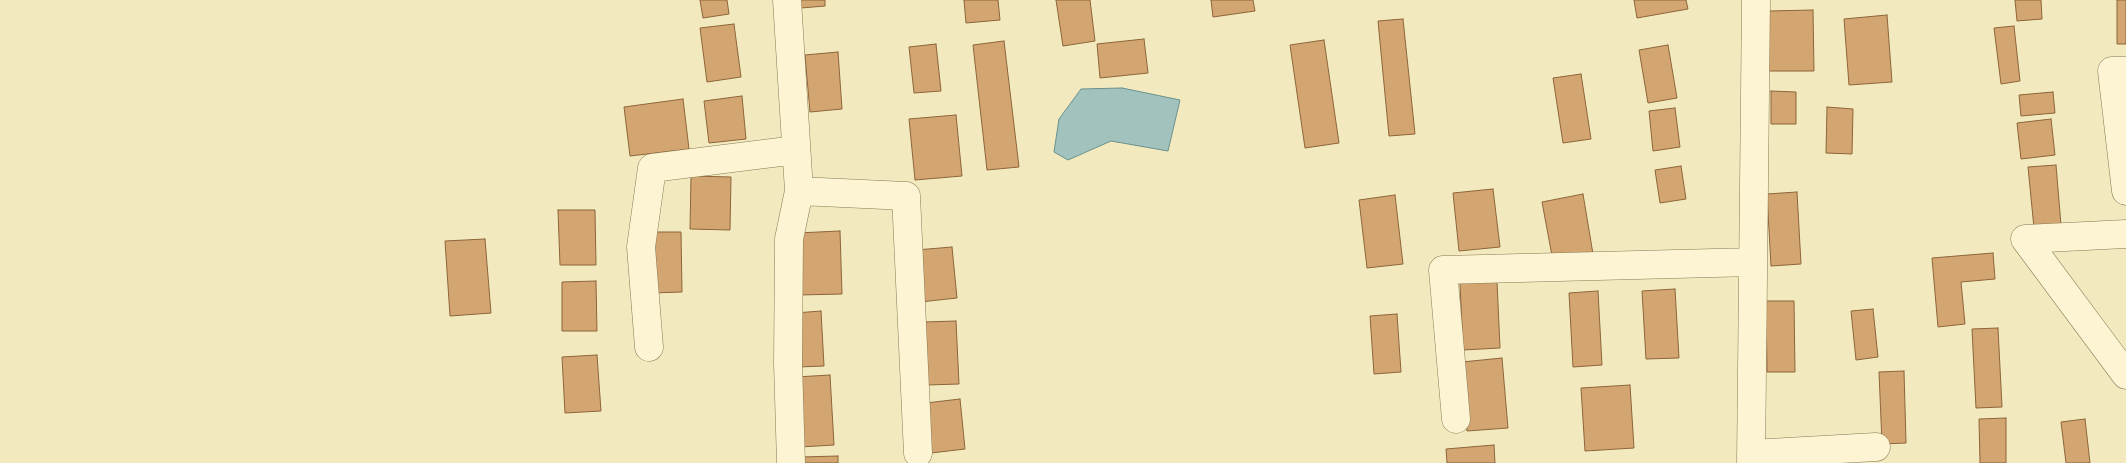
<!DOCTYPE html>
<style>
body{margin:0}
canvas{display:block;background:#f2e9bf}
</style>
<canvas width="2126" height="463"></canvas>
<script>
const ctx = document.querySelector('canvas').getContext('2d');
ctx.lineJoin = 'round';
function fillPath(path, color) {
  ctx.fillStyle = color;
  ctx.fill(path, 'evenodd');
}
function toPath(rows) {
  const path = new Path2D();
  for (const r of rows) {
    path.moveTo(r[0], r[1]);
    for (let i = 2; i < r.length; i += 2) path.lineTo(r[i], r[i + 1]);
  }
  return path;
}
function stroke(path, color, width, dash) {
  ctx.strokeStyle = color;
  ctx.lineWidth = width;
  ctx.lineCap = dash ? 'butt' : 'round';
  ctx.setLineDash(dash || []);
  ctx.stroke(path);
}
const water = toPath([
 [1122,88,1180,100,1168,151,1111,141,1068,160,1054,152,1059,119,1081,89,1122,88]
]);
const building = toPath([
 [700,0,727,0,729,14,703,18,700,0],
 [800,0,825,0,825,6,801,8,800,0],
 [964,0,998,0,1000,20,966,23,964,0],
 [1056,0,1090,0,1095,41,1063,46,1056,0],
 [1211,0,1253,0,1255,11,1213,17,1211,0],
 [1634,0,1686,0,1688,9,1637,18,1634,0],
 [2015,0,2041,0,2042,19,2017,21,2015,0],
 [2117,0,2126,0,2126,44,2117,44,2117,0],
 [1813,10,1814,71,1769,71,1769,11,1813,10],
 [1887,15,1892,82,1849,85,1844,19,1887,15],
 [1403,19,1415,134,1389,136,1378,21,1403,19],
 [734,24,741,77,707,82,700,28,734,24],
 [2014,26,2020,81,2001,84,1994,28,2014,26],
 [1144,39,1148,73,1100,78,1097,44,1144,39],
 [1324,40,1339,143,1305,148,1290,45,1324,40],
 [1004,41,1019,167,987,170,973,45,1004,41],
 [936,44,941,91,914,93,909,47,936,44],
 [1668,45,1677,98,1648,103,1639,50,1668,45],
 [838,52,842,109,810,112,805,55,838,52],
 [1581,74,1591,139,1563,143,1553,78,1581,74],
 [1771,91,1796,92,1796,124,1771,124,1771,91],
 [2053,92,2055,113,2021,116,2019,95,2053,92],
 [742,96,746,139,709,143,704,101,742,96],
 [683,99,689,149,630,156,624,107,683,99],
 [1827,107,1853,109,1852,154,1826,153,1827,107],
 [1675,108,1680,147,1653,151,1649,111,1675,108],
 [956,115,962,176,915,180,909,119,956,115],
 [2051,119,2055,155,2021,159,2017,123,2051,119],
 [2056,165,2061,225,2034,228,2028,167,2056,165],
 [1681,166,1686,199,1660,203,1655,170,1681,166],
 [691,176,731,177,730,230,690,229,691,176],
 [1493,189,1500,247,1459,251,1453,193,1493,189],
 [1797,192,1801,264,1771,266,1767,194,1797,192],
 [1583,194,1593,254,1553,261,1542,202,1583,194],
 [1395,195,1403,264,1367,268,1359,200,1395,195],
 [558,210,595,210,596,265,560,265,558,210],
 [840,231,842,294,799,295,797,233,840,231],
 [652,232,681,232,682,292,652,293,652,232],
 [485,239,491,313,450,316,445,241,485,239],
 [952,247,957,298,920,302,916,250,952,247],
 [1993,253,1995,279,1961,282,1965,324,1938,327,1932,258,1993,253],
 [596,281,597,331,562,331,562,282,596,281],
 [1497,281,1500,348,1463,350,1460,283,1497,281],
 [1675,289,1679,358,1646,359,1642,291,1675,289],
 [1598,291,1602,365,1573,367,1569,293,1598,291],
 [1766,301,1794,301,1795,372,1767,372,1766,301],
 [1873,309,1878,357,1856,360,1851,311,1873,309],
 [821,311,824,366,798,367,795,313,821,311],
 [1397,314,1401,372,1374,374,1370,316,1397,314],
 [956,321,959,384,927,385,924,322,956,321],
 [1998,328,2002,407,1976,408,1972,329,1998,328],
 [597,355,601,411,565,413,562,357,597,355],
 [1502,358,1508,428,1467,431,1462,362,1502,358],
 [1904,371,1906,443,1882,444,1879,372,1904,371],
 [830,375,834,445,800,447,796,377,830,375],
 [1630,385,1634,448,1585,451,1581,388,1630,385],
 [960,399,965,449,931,453,926,403,960,399],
 [2006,418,2006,463,1980,463,1979,419,2006,418],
 [2085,419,2090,463,2066,463,2061,422,2085,419],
 [1494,445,1495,463,1447,463,1446,449,1494,445],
 [838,456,838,463,801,463,801,457,838,456]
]);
const minor = toPath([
 [787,0,799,191,906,196,918,453],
 [2126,71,2112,71,2126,191],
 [2126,234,2025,239,2126,375],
 [649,347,641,247,652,168,796,150],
 [1456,419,1443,270,1753,262],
 [1751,454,1876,447],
 [791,463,788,363,789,239,799,191],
 [1751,463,1756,0]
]);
fillPath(water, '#a2c3bd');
stroke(water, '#69918c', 1);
fillPath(building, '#d3a671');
stroke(building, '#8d6539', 1);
stroke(minor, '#8c7955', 29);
stroke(minor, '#fcf4d2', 28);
</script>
